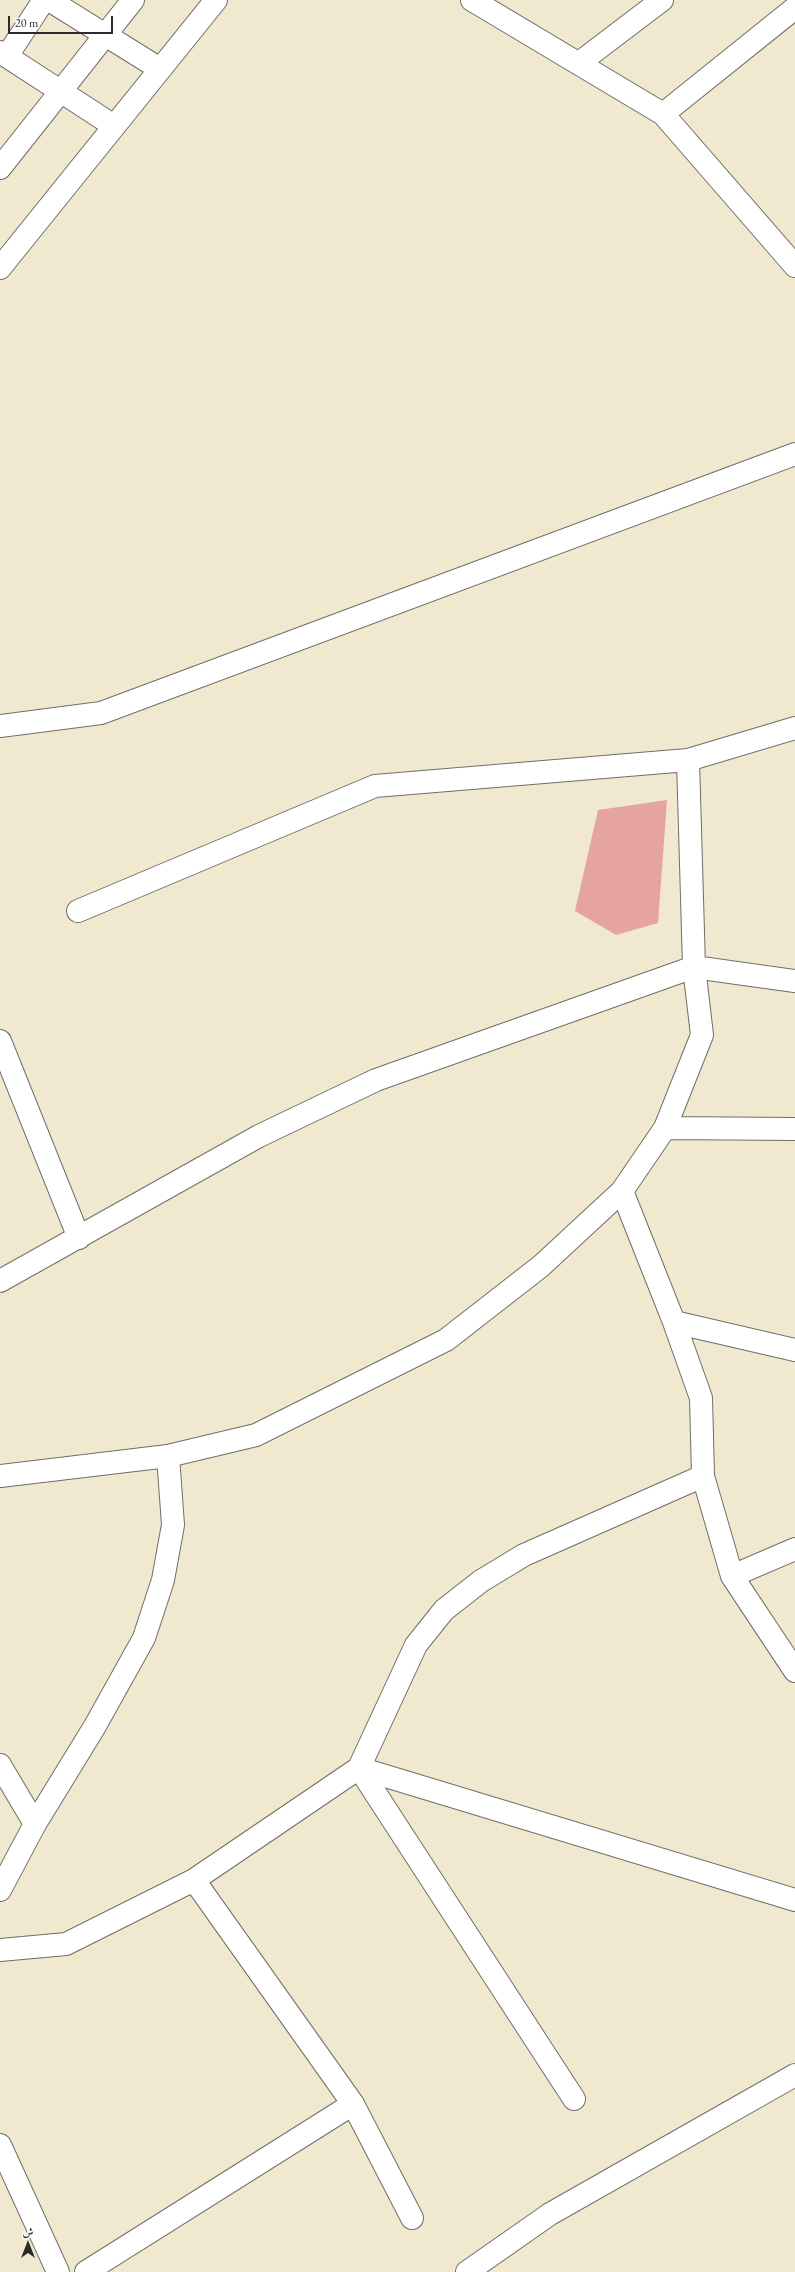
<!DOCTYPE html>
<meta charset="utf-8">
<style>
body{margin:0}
#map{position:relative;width:795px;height:2272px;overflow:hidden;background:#f0e9d0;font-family:"EB Garamond",Amiri,serif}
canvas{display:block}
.north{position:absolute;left:8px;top:2224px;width:40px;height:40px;-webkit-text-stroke:3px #fff;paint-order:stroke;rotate:0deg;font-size:11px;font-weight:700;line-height:16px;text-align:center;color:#2b2b2b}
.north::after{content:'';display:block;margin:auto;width:14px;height:18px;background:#2b2b2b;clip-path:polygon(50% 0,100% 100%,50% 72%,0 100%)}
.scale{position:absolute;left:8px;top:16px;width:105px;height:18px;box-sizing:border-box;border:2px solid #2b2b2b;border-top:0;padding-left:5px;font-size:12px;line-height:14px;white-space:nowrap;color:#2b2b2b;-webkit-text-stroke:3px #fff;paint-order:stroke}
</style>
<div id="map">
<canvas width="795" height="2272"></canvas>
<div class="north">ش</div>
<div class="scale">20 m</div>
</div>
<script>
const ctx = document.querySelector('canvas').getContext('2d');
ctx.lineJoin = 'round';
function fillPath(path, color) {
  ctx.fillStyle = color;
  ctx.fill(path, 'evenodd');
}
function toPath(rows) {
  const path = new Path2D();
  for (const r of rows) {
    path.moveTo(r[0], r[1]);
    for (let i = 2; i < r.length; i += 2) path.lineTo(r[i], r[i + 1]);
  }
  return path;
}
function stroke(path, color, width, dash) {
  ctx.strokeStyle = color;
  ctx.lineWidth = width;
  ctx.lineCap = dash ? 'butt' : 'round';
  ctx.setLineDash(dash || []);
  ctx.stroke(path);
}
const building = toPath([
 [667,800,658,923,616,935,575,911,598,810]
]);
const minor = toPath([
 [49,0,160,69],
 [472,0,663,114,795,266],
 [0,52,114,126],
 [7,56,44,0],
 [579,63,662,0],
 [663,114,795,8],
 [0,168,133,0],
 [0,268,216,0],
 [0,726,101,713,795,454],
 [78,911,375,786,688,760,795,728],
 [0,1041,79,1238],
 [665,1128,795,1129],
 [622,1191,674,1322,701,1398,703,1476,732,1576,795,1671],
 [0,1281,259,1136,376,1080,694,967,795,981],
 [674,1322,795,1350],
 [0,1476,168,1456,256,1435,446,1340,541,1266,622,1191,665,1128,702,1035,694,967,688,760],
 [732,1576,795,1549],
 [0,1765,35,1824],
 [359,1768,795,1900],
 [359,1768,574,2099],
 [194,1880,353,2104,412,2218],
 [0,1890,35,1824,95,1726,144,1638,163,1580,173,1525,168,1456],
 [0,1950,66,1944,194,1880,359,1768,416,1645,444,1610,481,1581,524,1555,703,1476],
 [0,2145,58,2272],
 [86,2272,353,2104],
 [467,2272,550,2214,795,2075]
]);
fillPath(building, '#e5a49f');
stroke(minor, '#706e65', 24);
stroke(minor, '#fff', 22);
</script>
